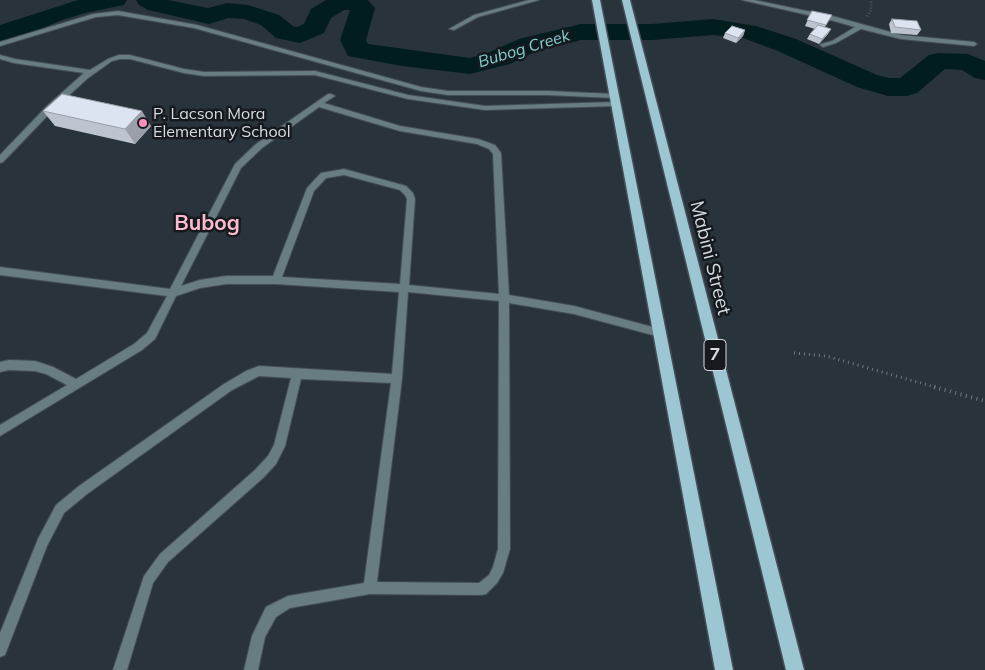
<!DOCTYPE html>
<style>
body{margin:0}
canvas{display:block;background:#29333b}
</style>
<canvas width="985" height="670"></canvas>
<script>
const ctx = document.querySelector('canvas').getContext('2d');
ctx.lineJoin = 'round';
function toPath(rows) {
  const path = new Path2D();
  for (const r of rows) {
    path.moveTo(r[0], r[1]);
    for (let i = 2; i < r.length; i += 2) path.lineTo(r[i], r[i + 1]);
  }
  return path;
}
function fillPath(path, color) {
  ctx.fillStyle = color;
  ctx.fill(path, 'evenodd');
}
function stroke(path, color, width, dash) {
  ctx.strokeStyle = color;
  ctx.lineWidth = width;
  ctx.lineCap = dash ? 'butt' : 'round';
  ctx.setLineDash(dash || []);
  ctx.stroke(path);
}
function write(font, color, halo, rows, align = 'center') {
  ctx.font = font + ' Mulish,sans-serif';
  ctx.lineWidth = 5;
  ctx.setLineDash([]);
  ctx.textBaseline = 'middle';
  ctx.strokeStyle = halo;
  ctx.fillStyle = color;
  for (const [text, x, y, turn = 0] of rows) {
    ctx.save();
    ctx.translate(x, y);
    ctx.rotate((+turn || 0) * Math.PI / 180);
    ctx.textAlign = isNaN(turn) ? turn : align;
    if (halo) ctx.strokeText(text, 0, 0);
    ctx.fillText(text, 0, 0);
    ctx.restore();
  }
}
const river = toPath([
 [78,0,127,0,124,5,85,13,62,20,23,36,0,41,0,25,78,0],
 [136,0,168,0,208,8,227,3,248,5,279,15,293,26,297,27,304,24,311,9,326,0,368,0,375,8,366,40,368,44,470,58,490,52,519,39,581,24,652,24,713,19,756,26,796,39,877,75,889,78,900,78,929,55,939,53,968,54,985,61,985,80,975,78,962,70,945,69,917,93,907,96,888,96,857,87,778,51,743,38,713,35,652,40,581,40,537,51,510,64,470,74,402,66,348,56,340,40,350,10,344,10,331,18,324,33,300,43,276,38,261,25,244,19,229,18,209,24,148,10,139,5,136,0]
]);
const pathFar2 = toPath([
 [867,16,871,10,871,0]
]);
const pathFar1 = toPath([
 [794,353,826,356,938,388]
]);
const path = toPath([
 [934,387,985,401]
]);
const minor = toPath([
 [529,0,539,0,478,17,454,30,449,29,474,15,529,0],
 [742,0,754,0,836,17,901,35,974,42,977,44,974,46,901,39,861,29,836,43,823,47,820,45,821,44,832,41,855,27,834,21,742,0],
 [118,11,197,25,421,87,448,91,548,91,614,94,618,96,614,98,548,95,448,95,421,91,194,28,118,15,96,17,0,46,0,42,93,14,118,11],
 [0,55,15,59,90,70,108,59,119,55,130,55,184,69,204,72,315,71,408,95,485,106,615,102,619,104,615,106,485,110,408,99,315,75,204,76,184,73,130,59,120,59,112,61,88,78,54,109,3,162,0,163,0,155,48,105,84,73,14,63,0,59,0,55],
 [328,94,331,94,335,96,324,103,400,126,478,139,495,145,501,153,509,295,574,306,660,329,664,330,665,333,664,336,660,337,574,314,509,303,510,549,503,573,497,583,486,594,481,595,370,594,290,608,276,617,265,637,258,670,244,670,252,636,266,607,288,596,364,583,391,383,301,379,285,446,276,464,263,478,168,562,153,583,127,670,113,670,144,576,160,554,255,470,268,456,274,445,291,378,259,376,232,390,87,494,64,513,47,546,5,655,0,657,0,633,38,539,56,505,79,486,224,384,246,371,259,366,392,374,399,292,276,284,226,284,200,288,176,296,155,339,142,350,0,436,0,425,67,385,46,374,35,371,9,370,0,372,0,362,9,360,35,361,53,367,76,379,134,344,147,333,167,296,0,275,0,267,170,289,235,164,256,144,328,94],
 [319,107,400,131,477,144,489,149,493,154,499,294,409,285,415,199,413,193,406,186,344,169,321,173,307,188,273,276,226,276,200,280,181,286,241,168,262,148,319,107],
 [344,175,400,190,405,195,407,199,400,284,282,277,314,191,326,178,344,175],
 [408,292,499,301,498,549,493,567,489,575,479,583,377,582,402,379,408,292]
]);
const primary = toPath([
 [592,0,600,0,733,670,715,670,592,0],
 [622,0,630,0,804,670,786,670,622,0]
]);
const wall = toPath([
 [812,11,829,20,825,27,831,29,828,34,819,44,807,39,810,34,815,29,805,26],
 [892,19,921,30,917,35,891,33,889,24],
 [745,30,743,36,736,43,723,38,725,33],
 [43,111,151,126,135,144,55,126]
]);
const shadedWall = toPath([
 [831,29,828,34,819,44,822,39],
 [745,30,743,36,736,43,738,38],
 [142,111,151,126,135,144,125,129]
]);
const building = toPath([
 [812,11,832,15,826,25,807,20,812,11],
 [892,19,917,21,921,30,895,27,892,19],
 [818,25,831,29,822,39,810,34,818,25],
 [732,26,745,30,738,38,725,33,732,26],
 [62,94,142,111,125,129,43,111,62,94]
]);
const markers = [
 [143,123,5,"#ff8eba"]
];
const farWaternames = [
 ["Bubog Creek",524,49,-17]
];
const farPoinames = [
 ["P. Lacson Mora",153,114],
 ["Elementary School",153,132]
];
const shields = [
 [715,355,22]
];
const shieldNames = [
 ["7",715,355]
];
const streetNames = [
 ["Mabini Street",710,258,76]
];
const quarterNames = [
 ["Bubog",207,224]
];
fillPath(river, '#021d1d');
stroke(minor, '#454e56', 2);
stroke(primary, '#454e56', 3);
stroke(pathFar2, '#707980', 2.5, [0.5, 2.5]);
stroke(pathFar1, '#707980', 3, [1, 4]);
stroke(path, '#707980', 4, [1, 4.5]);
fillPath(minor, '#687c82');
fillPath(primary, '#9cc6d2');
fillPath(wall, '#bdc3cf');
fillPath(shadedWall, '#9a9fa9');
fillPath(building, '#dce3f1');
stroke(building, '#9a9fa9', 1);
for (const [x, y, r, color] of markers) {
  const dot = new Path2D();
  dot.arc(x, y, r, 0, 2 * Math.PI);
  ctx.fillStyle = color;
  ctx.fill(dot);
  stroke(dot, '#161a1e', 2);
}
write('italic 16px', '#7bd3d2', '#161a1e', farWaternames);
write('16px', '#d6dde2', '#161a1e', farPoinames, 'left');
for (const [x, y, w] of shields) {
  const box = new Path2D();
  box.roundRect(x - w / 2, y - 15.5, w, 31, 4);
  ctx.fillStyle = '#161a1e';
  ctx.fill(box);
  stroke(box, '#d6dde2', 1);
}
write('bold 18px', '#d6dde2', null, shieldNames);
write('19px', '#d6dde2', '#161a1e', streetNames);
write('bold 21px', '#fcbbd1', '#161a1e', quarterNames);
</script>
